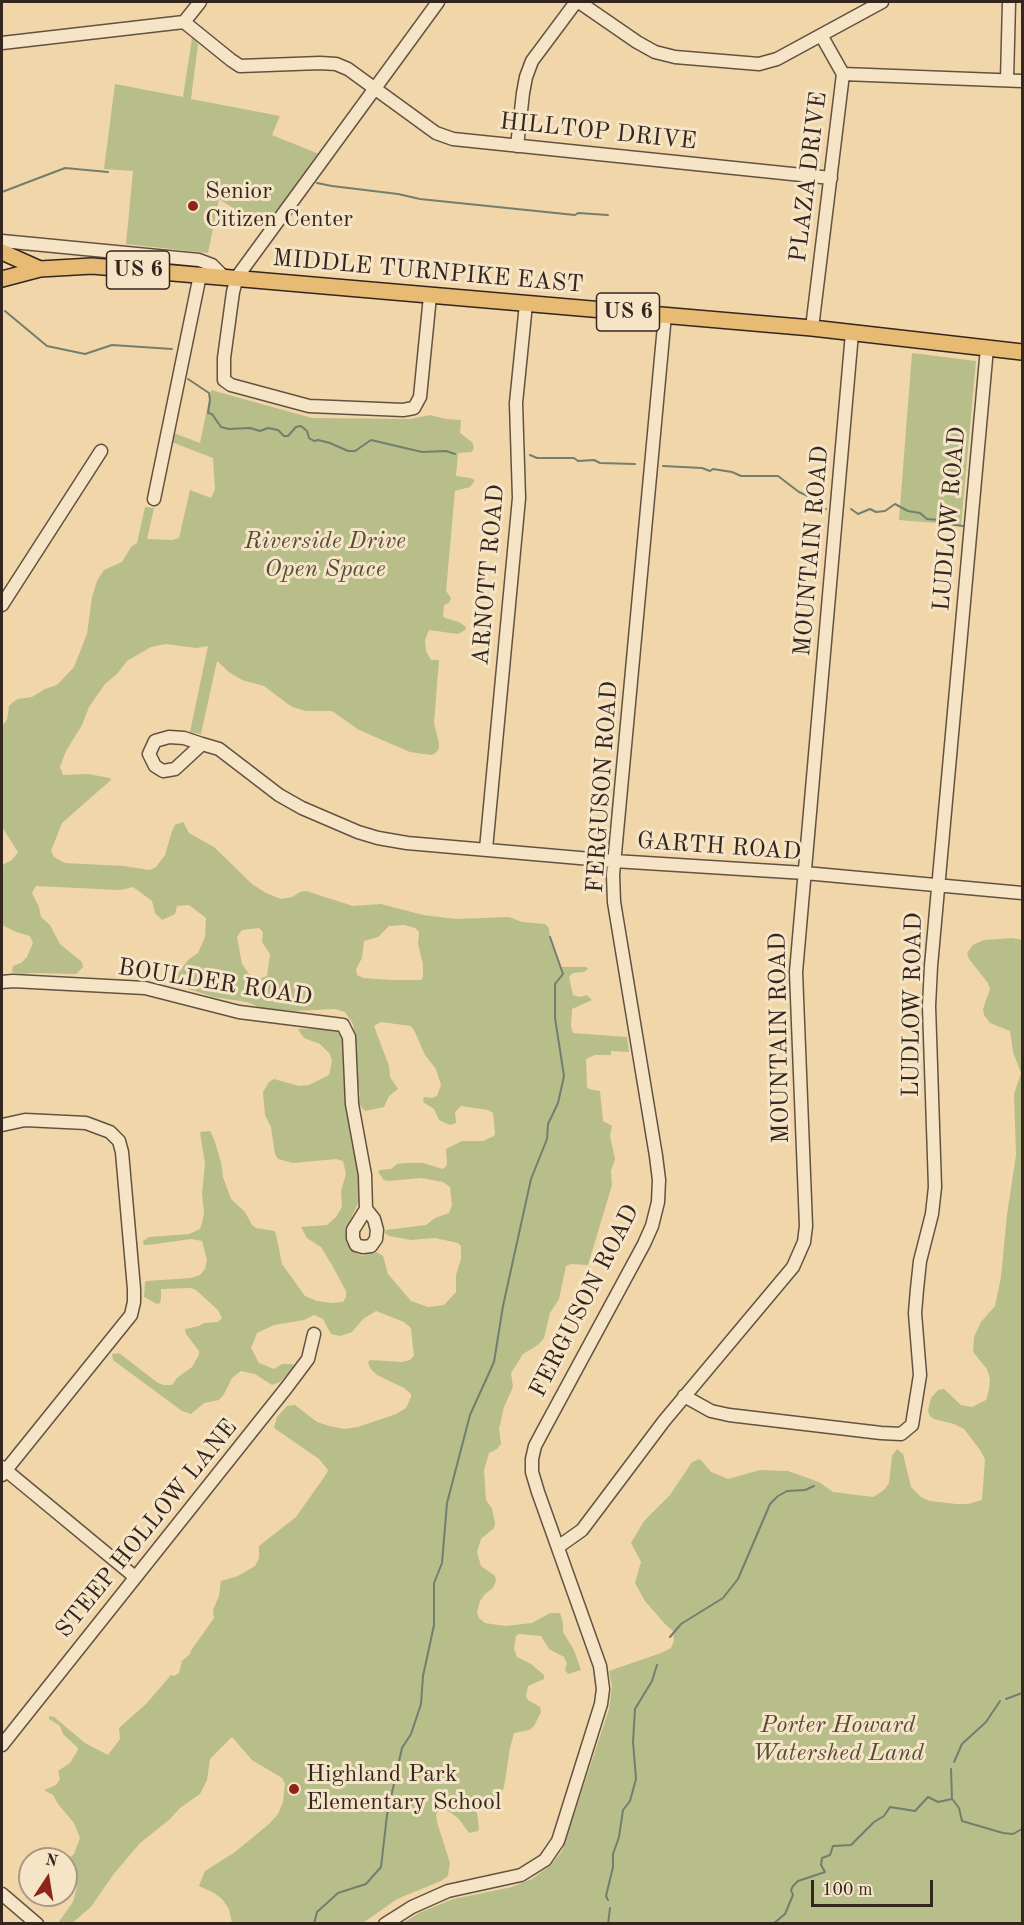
<!DOCTYPE html>
<style>
body{margin:0}
#map{position:relative;width:1024px;height:1925px;overflow:hidden;background:#f1d6a9;font-family:"Old Standard TT",serif}
canvas{display:block}
.frame{position:absolute;inset:0;border:3px solid #34261f;pointer-events:none}
.north{position:absolute;left:18px;top:1847px;width:60px;height:60px;box-sizing:border-box;background:#f6e4c7;border:2px solid #a89884;border-radius:50%;rotate:12deg;font-size:16px;font-weight:700;line-height:24px;text-align:center;color:#34261f}
.north::after{content:'';display:block;margin:auto;width:21px;height:27px;background:#8f2418;clip-path:polygon(50% 0,100% 100%,50% 72%,0 100%)}
.scale{position:absolute;left:811px;top:1880px;width:122px;height:27px;box-sizing:border-box;border:3px solid #34261f;border-top:0;padding-left:8px;font-size:18px;line-height:21px;white-space:nowrap;color:#34261f;-webkit-text-stroke:4px #f6e4c7;paint-order:stroke}
</style>
<div id="map">
<canvas width="1024" height="1925"></canvas>
<div class="frame"></div>
<div class="north">N</div>
<div class="scale">100 m</div>
</div>
<script>
const ctx = document.querySelector('canvas').getContext('2d');
ctx.lineJoin = 'round';
function fillPath(path, color) {
  ctx.fillStyle = color;
  ctx.fill(path, 'evenodd');
}
function toPath(rows) {
  const path = new Path2D();
  for (const r of rows) {
    path.moveTo(r[0], r[1]);
    for (let i = 2; i < r.length; i += 2) path.lineTo(r[i], r[i + 1]);
  }
  return path;
}
function stroke(path, color, width, dash) {
  ctx.strokeStyle = color;
  ctx.lineWidth = width;
  ctx.lineCap = dash ? 'butt' : 'round';
  ctx.setLineDash(dash || []);
  ctx.stroke(path);
}
function write(font, color, halo, rows, align = 'center') {
  ctx.font = font + ' "Old Standard TT",serif';
  ctx.lineWidth = 6;
  ctx.setLineDash([]);
  ctx.textBaseline = 'middle';
  ctx.strokeStyle = halo;
  ctx.fillStyle = color;
  for (const [text, x, y, turn = 0] of rows) {
    ctx.save();
    ctx.translate(x, y);
    ctx.rotate((+turn || 0) * Math.PI / 180);
    ctx.textAlign = isNaN(turn) ? turn : align;
    if (halo) ctx.strokeText(text, 0, 0);
    ctx.fillText(text, 0, 0);
    ctx.restore();
  }
}
const green = toPath([
 [192,38,198,44,191,99,280,116,272,135,319,154,265,228,219,199,208,253,126,244,133,171,104,169,115,84,183,97],
 [912,353,976,361,961,525,899,520],
 [211,390,312,418,410,419,430,415,446,419,461,420,460,433,472,442,474,447,472,452,458,453,456,476,470,478,475,480,470,487,455,491,446,591,451,598,449,603,444,605,443,616,445,618,459,622,466,627,465,630,458,634,429,630,425,640,426,651,431,660,439,660,434,723,439,743,439,748,436,753,431,755,410,752,359,730,332,711,306,711,292,707,264,686,242,680,229,672,217,661,201,734,190,732,208,646,197,648,166,644,151,647,127,661,117,674,105,684,89,707,82,725,66,751,60,767,63,775,88,774,110,778,111,780,62,823,51,851,54,857,65,863,123,866,150,870,156,867,165,855,172,831,175,825,183,822,189,833,214,847,252,884,266,893,281,899,292,897,300,892,306,891,353,906,381,904,423,915,456,919,509,917,522,922,545,924,549,928,550,940,561,967,586,967,588,969,584,972,573,973,569,977,573,995,580,997,587,995,592,1000,572,1009,571,1026,573,1033,627,1037,629,1052,611,1051,611,1055,595,1055,586,1059,587,1087,589,1089,600,1091,603,1121,612,1126,610,1136,615,1159,611,1171,612,1185,588,1265,571,1264,566,1266,559,1299,550,1313,544,1338,538,1345,523,1354,511,1373,513,1387,504,1407,499,1429,501,1444,497,1449,489,1453,484,1470,486,1500,492,1509,495,1523,494,1528,481,1539,477,1552,481,1566,495,1576,496,1581,493,1588,485,1594,480,1601,477,1612,479,1618,485,1623,505,1626,532,1623,550,1613,560,1613,563,1623,563,1632,574,1650,581,1670,568,1674,565,1670,567,1663,564,1657,549,1649,541,1636,519,1634,516,1636,514,1649,517,1657,531,1664,544,1675,544,1679,528,1686,526,1696,528,1700,540,1707,541,1712,534,1726,529,1730,514,1733,510,1748,504,1787,498,1803,497,1805,482,1803,476,1805,479,1829,478,1831,469,1833,458,1818,445,1809,440,1809,436,1814,437,1822,450,1863,448,1876,441,1881,397,1899,363,1923,232,1923,229,1909,222,1899,214,1893,199,1886,205,1871,235,1852,269,1824,278,1814,283,1802,285,1784,282,1778,252,1760,232,1737,210,1759,207,1780,200,1794,180,1808,169,1820,140,1843,113,1875,91,1907,72,1923,58,1923,73,1902,77,1887,66,1876,66,1859,54,1859,51,1856,50,1852,69,1858,74,1854,80,1838,74,1823,58,1804,53,1795,44,1790,56,1785,60,1779,58,1771,70,1763,78,1750,77,1747,63,1734,60,1726,49,1719,49,1716,54,1717,85,1743,108,1755,120,1739,119,1728,147,1703,171,1675,174,1676,179,1673,182,1661,191,1653,190,1652,214,1618,213,1610,219,1596,221,1581,238,1576,255,1566,259,1558,259,1546,296,1517,327,1473,328,1470,319,1459,274,1428,277,1417,287,1406,295,1405,317,1422,329,1426,344,1429,358,1427,396,1414,406,1408,411,1397,411,1394,404,1388,377,1375,370,1368,368,1362,370,1360,402,1362,410,1360,414,1356,411,1328,404,1322,376,1311,363,1319,352,1332,340,1336,331,1334,323,1319,314,1315,304,1320,274,1325,257,1333,251,1348,259,1363,274,1369,282,1364,293,1364,294,1367,292,1369,280,1382,272,1385,255,1374,241,1371,232,1378,224,1394,219,1400,204,1403,191,1414,182,1411,113,1360,112,1354,119,1353,158,1383,164,1385,172,1385,177,1378,192,1367,199,1355,199,1351,186,1334,185,1329,199,1326,204,1323,218,1322,222,1318,218,1310,196,1290,191,1288,161,1289,161,1299,160,1303,157,1304,144,1297,145,1282,147,1281,191,1278,200,1275,205,1269,207,1260,202,1241,191,1239,148,1245,144,1245,143,1241,149,1237,189,1234,200,1229,202,1223,204,1213,202,1194,205,1164,200,1132,210,1131,214,1139,221,1162,223,1177,231,1199,245,1212,252,1225,256,1228,274,1231,276,1234,282,1264,305,1296,317,1301,332,1303,343,1302,346,1297,346,1291,333,1267,321,1247,307,1238,301,1227,327,1225,336,1217,342,1207,341,1191,346,1174,344,1165,343,1161,336,1159,293,1163,278,1159,275,1154,271,1127,265,1115,263,1092,269,1082,274,1079,299,1086,309,1085,329,1075,332,1061,330,1054,320,1044,304,1038,298,1029,319,1028,339,1030,342,1039,346,1101,352,1143,358,1172,359,1201,348,1225,346,1242,351,1250,358,1254,363,1256,373,1250,383,1256,388,1274,394,1281,411,1301,428,1307,444,1305,456,1292,456,1275,461,1259,461,1246,458,1243,435,1238,411,1240,389,1236,385,1233,386,1230,426,1225,435,1218,449,1213,452,1205,450,1187,443,1182,421,1178,389,1181,384,1180,378,1172,380,1170,391,1169,397,1164,404,1163,423,1163,443,1169,447,1165,446,1149,462,1141,483,1141,494,1136,495,1133,493,1113,488,1110,461,1106,455,1112,456,1123,450,1125,439,1120,434,1109,423,1102,424,1097,432,1098,437,1096,441,1085,436,1069,425,1055,415,1032,411,1026,381,1022,374,1026,389,1066,390,1077,398,1089,389,1096,384,1107,365,1111,358,1103,360,1094,355,1074,354,1029,353,1024,345,1012,335,1009,294,1011,261,1008,247,1002,213,997,177,985,176,976,188,960,198,953,205,937,206,918,189,905,177,906,175,914,162,920,155,913,152,901,133,887,120,890,36,886,32,893,39,907,41,917,50,925,60,944,82,962,83,967,76,974,33,973,21,974,12,972,13,966,21,963,27,957,33,943,30,936,16,932,2,925,2,865,12,860,18,852,2,827,2,726,7,720,9,706,13,702,18,699,32,697,45,689,57,685,74,667,87,634,92,597,97,581,104,570,122,562,131,547,137,543,145,507,154,508,147,539,172,540,179,538,190,490,211,498,215,489,213,458,169,441,171,432,200,443],
 [404,925,415,928,419,932,418,944,423,964,423,977,421,980,391,980,363,978,357,975,356,969,362,958,364,941,378,937,389,926],
 [259,928,263,932,262,942,270,954,267,976,259,979,249,974,242,964,237,937,242,930],
 [1012,938,1022,940,1022,1923,403,1923,419,1913,453,1899,512,1887,532,1879,551,1865,562,1851,609,1709,612,1687,609,1671,661,1653,671,1648,674,1641,673,1631,665,1624,645,1601,635,1583,641,1562,631,1543,644,1521,670,1495,692,1462,700,1459,711,1472,728,1479,760,1470,788,1471,819,1482,833,1492,873,1497,884,1490,889,1483,892,1456,897,1449,903,1454,911,1487,921,1497,930,1501,956,1504,968,1504,982,1500,985,1459,980,1450,964,1429,954,1424,934,1419,930,1416,928,1411,931,1398,938,1390,944,1389,961,1405,972,1407,986,1400,989,1390,990,1379,987,1369,973,1352,974,1337,981,1322,995,1306,1001,1277,1007,1215,1016,1155,1014,1094,1021,1073,1013,1052,1010,1031,990,1023,984,1015,983,1009,990,989,988,983,969,959,967,953,973,945,984,940]
]);
const stream = toPath([
 [317,183,332,186,398,194,420,199,575,215,578,213,608,215],
 [2,192,65,168,108,172],
 [5,311,47,346,85,354,112,345,172,349],
 [188,379,209,393,210,400,208,413,212,414,221,427,229,429,250,428,260,431,268,428,278,430,284,436,288,436,296,427,301,426,307,431,309,438,314,441,318,440,330,443,348,451,355,451,371,440,422,452,446,451,455,454],
 [530,455,537,458,574,458,578,461,594,460,600,463,635,464],
 [663,466,702,468,710,471,713,469,732,472,741,476,778,476,799,492,810,497,819,507,826,509],
 [851,509,858,514,870,509,876,512,885,511,895,504,908,511,920,513,927,519,939,520,946,524,963,526],
 [670,1637,681,1624,723,1598,738,1579,770,1504,778,1496,787,1491,805,1490,814,1486],
 [1006,1699,1022,1693],
 [954,1762,962,1744,986,1722,1000,1701],
 [953,1800,959,1808,962,1821,1003,1833,1013,1834,1022,1829],
 [608,1900,606,1896,613,1867,613,1854,619,1837,623,1810,630,1801,636,1779,633,1742,635,1709,652,1681,657,1665],
 [314,1924,317,1912,338,1893,366,1884,381,1867,387,1815,402,1748,411,1734,421,1704,423,1676,434,1625,434,1583,442,1563,447,1503,470,1415,494,1362,503,1306,531,1179,547,1139,548,1124,558,1103,564,1076,555,1018,555,984,563,974,550,937],
 [608,1924,610,1908],
 [773,1924,785,1914,793,1895,791,1890,793,1886,798,1881,825,1872,821,1865,822,1858,830,1855,833,1846,851,1845,874,1822,884,1816,890,1807,915,1811,928,1797,938,1802,952,1799,951,1769]
]);
const minor = toPath([
 [579,2,637,42,655,52,675,57,759,64,777,59,882,2],
 [184,22,200,2],
 [2,43,184,22,231,60,240,66,320,63,336,64,348,69,436,133,453,139,831,178],
 [843,74,1022,81],
 [1007,80,1009,2],
 [517,146,523,93,526,77,532,61,576,2],
 [2,241,199,260,212,265,224,277],
 [430,296,420,397,414,408,403,410,309,406,231,385,224,380,224,358,233,292,237,277,438,2],
 [812,328,843,74,821,35],
 [154,499,200,275],
 [2,605,101,451],
 [202,744,175,769,163,771,155,766,149,754,155,741,169,737,184,738,202,744,219,749,279,795,302,808,358,832,378,838,407,843,614,861,805,873,1022,893],
 [486,849,519,498,516,403,526,304],
 [2,982,13,981,145,988,239,1012,343,1025,349,1037,352,1104,365,1175,366,1209,374,1219,377,1230,376,1239,371,1246,363,1247,356,1245,353,1238,353,1230,366,1209],
 [2,1125,25,1120,86,1123,110,1132,119,1141,122,1152,134,1289,134,1302,131,1315,2,1475],
 [684,1396,711,1411,729,1415,881,1433,901,1434,912,1425,920,1375,915,1313,917,1289,920,1261,932,1214,935,1187,929,1006,931,966,987,348],
 [2,1467,135,1577],
 [558,1547,582,1530,664,1421,793,1267,804,1242,806,1226,796,972,852,333],
 [2,1745,287,1387,308,1359,314,1334],
 [2,1894,37,1924],
 [385,1924,412,1907,448,1891,521,1875,545,1860,558,1841,601,1704,603,1689,600,1666,538,1492,532,1472,532,1459,535,1446,544,1429,644,1244,652,1226,658,1202,659,1180,656,1156,614,902,613,875,665,315]
]);
const major = toPath([
 [2,252,40,269],
 [2,279,40,269,92,266,812,328,1022,352]
]);
const markers = [
 [193,206,6,"#8f2418"],
 [294,1789,6,"#8f2418"]
];
const shields = [
 [138,270,63],
 [628,312,63]
];
const shieldNames = [
 ["US 6",138,270],
 ["US 6",628,312]
];
const streetNames = [
 ["HILLTOP DRIVE",598,132,6],
 ["PLAZA DRIVE",809,177,-83],
 ["MIDDLE TURNPIKE EAST",428,272,5],
 ["LUDLOW ROAD",950,519,-85],
 ["MOUNTAIN ROAD",812,551,-85],
 ["ARNOTT ROAD",489,575,-85],
 ["FERGUSON ROAD",603,787,-86],
 ["GARTH ROAD",719,847,4],
 ["BOULDER ROAD",215,983,9],
 ["LUDLOW ROAD",913,1005,-89],
 ["MOUNTAIN ROAD",780,1038,-91],
 ["FERGUSON ROAD",585,1301,-63],
 ["STEEP HOLLOW LANE",147,1529,-51]
];
const poiNames = [
 ["Senior",205,192],
 ["Citizen Center",205,220],
 ["Highland Park",306,1775],
 ["Elementary School",306,1803]
];
const parkNames = [
 ["Riverside Drive",325,542],
 ["Open Space",325,570],
 ["Porter Howard",838,1726],
 ["Watershed Land",838,1754]
];
fillPath(green, '#b7be8a');
stroke(stream, '#727f6e', 2);
stroke(minor, '#635242', 15);
stroke(major, '#34261f', 18);
stroke(minor, '#f6e4c7', 12);
stroke(major, '#e8bb74', 15);
for (const [x, y, r, color] of markers) {
  const dot = new Path2D();
  dot.arc(x, y, r, 0, 2 * Math.PI);
  ctx.fillStyle = color;
  ctx.fill(dot);
  stroke(dot, '#f6e4c7', 2);
}
for (const [x, y, w] of shields) {
  const box = new Path2D();
  box.roundRect(x - w / 2, y - 19, w, 38, 4.5);
  ctx.fillStyle = '#f6e4c7';
  ctx.fill(box);
  stroke(box, '#34261f', 1.5);
}
write('bold 22px', '#34261f', null, shieldNames);
write('24px', '#34261f', '#f6e4c7', streetNames);
write('24px', '#34261f', '#f6e4c7', poiNames, 'left');
write('italic 24px', '#554c3a', '#f6e4c7', parkNames);
</script>
